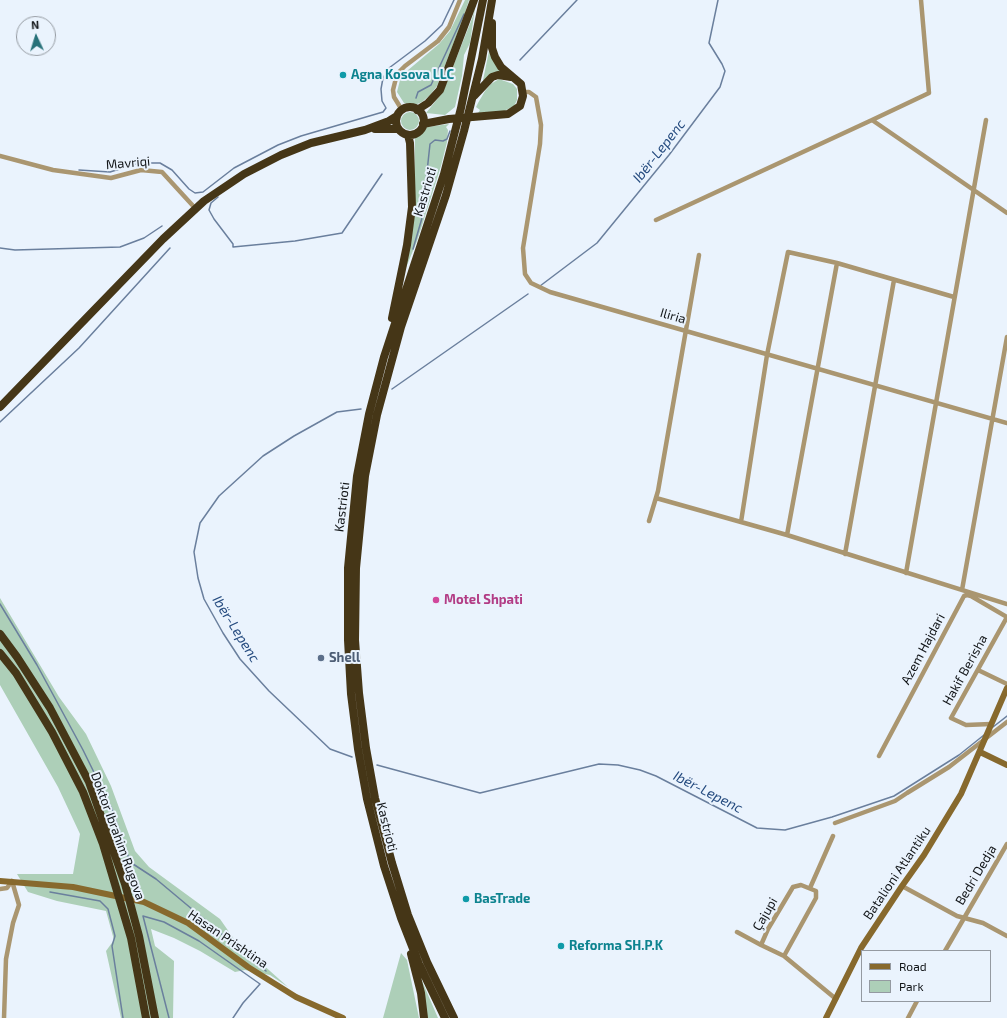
<!DOCTYPE html>
<meta charset="utf-8">
<style>
body{margin:0}
#map{position:relative;width:1007px;height:1018px;overflow:hidden;background:#eaf3fd;font-family:"Exo 2",sans-serif}
canvas{display:block}
.legend{position:absolute;left:861px;top:950px;width:130px;height:52px;box-sizing:border-box;background:#eaf3fd;border:1px solid #949aa1;margin:0;padding:5px 7px;list-style:none;font-size:12px;color:#121518}
.legend li{display:flex;align-items:center;gap:8px;height:20px}
.legend b{width:20px;border:1px solid #949aa1}
.north{position:absolute;left:16px;top:16px;width:40px;height:40px;box-sizing:border-box;background:#eaf3fd;border:1px solid #949aa1;border-radius:50%;rotate:356deg;font-size:11px;font-weight:700;line-height:16px;text-align:center;color:#121518}
.north::after{content:'';display:block;margin:auto;width:14px;height:18px;background:#277179;clip-path:polygon(50% 0,100% 100%,50% 72%,0 100%)}
</style>
<div id="map">
<canvas width="1007" height="1018"></canvas>
<ul class="legend">
<li><b style="height:5px;background:#87692d"></b>Road</li>
<li><b style="height:11px;background:#adcfb8"></b>Park</li>
</ul>
<div class="north">N</div>
</div>
<script>
const ctx = document.querySelector('canvas').getContext('2d');
ctx.lineJoin = 'round';
function fillPath(path, color) {
  ctx.fillStyle = color;
  ctx.fill(path, 'evenodd');
}
function toPath(rows) {
  const path = new Path2D();
  for (const r of rows) {
    if (r.length === 3) {
      path.moveTo(r[0] + r[2], r[1]);
      path.arc(r[0], r[1], r[2], 0, 2 * Math.PI);
      continue;
    }
    path.moveTo(r[0], r[1]);
    for (let i = 2; i < r.length; i += 2) path.lineTo(r[i], r[i + 1]);
  }
  return path;
}
function stroke(path, color, width, dash) {
  ctx.strokeStyle = color;
  ctx.lineWidth = width;
  ctx.lineCap = dash ? 'butt' : 'round';
  ctx.setLineDash(dash || []);
  ctx.stroke(path);
}
function write(font, color, halo, rows, align = 'center') {
  ctx.font = font + ' "Exo 2",sans-serif';
  ctx.lineWidth = 4;
  ctx.setLineDash([]);
  ctx.textBaseline = 'middle';
  ctx.strokeStyle = halo;
  ctx.fillStyle = color;
  for (const [text, x, y, turn = 0] of rows) {
    ctx.save();
    ctx.translate(x, y);
    ctx.rotate((+turn || 0) * Math.PI / 180);
    ctx.textAlign = isNaN(turn) ? turn : align;
    if (halo) ctx.strokeText(text, 0, 0);
    ctx.fillText(text, 0, 0);
    ctx.restore();
  }
}
const green = toPath([
 [465,0,469,0,464,16,437,86,430,95,422,102,415,105,404,103,397,92,401,76,439,44,450,31],
 [476,1,470,43,464,55,462,76,455,107,445,115,426,113,443,92,473,16],
 [489,51,501,71,484,81,483,80],
 [499,79,513,84,517,89,517,100,514,106,502,112,478,113,480,110,476,107,478,103,485,91,491,84],
 [410,121,9],
 [449,124,446,127,448,130,447,142,441,166,417,241,403,275,414,204,415,138,427,127],
 [0,598,59,697,86,734,111,786,135,851,149,867,220,919,234,939,288,987,270,975,245,970,235,972,200,951,174,938,151,929,155,946,174,961,173,1018,121,1018,106,951,114,940,106,911,57,901,28,892,17,874,73,874,80,834,58,787,0,685],
 [401,953,407,960,419,1018,383,1018],
 [419,974,438,1018,425,1018]
]);
const stream = toPath([
 [520,60,577,0],
 [416,98,418,92,431,85,464,14],
 [79,170,110,172,139,163,160,163,172,170,189,189,195,193,203,192,234,168,278,145,301,136,383,112,386,108,382,101,381,89,383,78,389,68,425,41,442,25,454,0],
 [218,197,211,203,209,210,214,219,233,244,233,247,295,241,342,233,382,174],
 [0,248,15,250,120,247,144,238,162,226],
 [413,249,422,218,430,144,435,140,443,141,447,139,450,131],
 [540,286,597,243,669,155,720,87,725,71,722,64,709,43,718,0],
 [392,389,528,294],
 [0,422,79,348,170,248],
 [0,604,37,665,83,750,112,809,130,862,156,879,266,971],
 [993,727,1007,716],
 [352,757,330,749,269,691,240,659,223,633,204,599,198,578,194,552,200,523,219,496,263,456,294,436,337,412,361,409],
 [377,765,480,793,599,764,618,765,640,770,656,776,757,828,785,830,832,817,894,796,959,755,984,735],
 [50,892,100,901,108,909,115,936,112,946,123,1018],
 [169,1018,143,916,164,922,199,941,260,984,243,1003,233,1018]
]);
const street = toPath([
 [523,92,529,92,536,97,541,125,540,144,523,248,525,274,531,283,550,292,1007,423],
 [402,110,394,97,393,90,397,74,405,66,438,41,449,27,460,0],
 [872,120,929,93,921,0],
 [0,156,53,170,111,178,141,170,162,172,195,208],
 [656,220,872,120,1007,213],
 [656,498,787,535,1007,604],
 [649,521,658,491,699,255],
 [741,522,767,355,788,252,837,263,954,297],
 [787,535,837,263],
 [845,554,894,280],
 [906,573,986,120],
 [962,590,1007,337],
 [978,670,1007,684],
 [991,724,966,725,951,718,1007,617],
 [879,756,964,596,967,595,971,596,1007,617],
 [835,823,895,801,907,793,949,767,1007,722],
 [902,886,957,916,983,923,1007,936],
 [810,888,833,836],
 [0,889,7,888,12,881],
 [737,932,761,945],
 [945,951,1007,844],
 [784,956,816,898,816,891,801,885,793,887,768,929,761,945,784,956,836,999],
 [4,1018,6,959,13,923,19,905,12,881],
 [908,1018,917,1001]
]);
const secondary = toPath([
 [980,752,1007,765],
 [0,881,73,887,144,902,188,923,248,967,296,997,343,1018],
 [826,1018,861,948,902,886,924,855,961,794,1007,688]
]);
const highway = toPath([
 [474,96,492,77,498,75,511,77],
 [410,121,14],
 [417,110,428,103,440,90,474,0],
 [423,124,449,119,508,114,520,106,523,96,521,84,501,67,495,57,492,48,492,23],
 [375,129,398,129],
 [392,318,407,245,412,207,410,143,408,135],
 [0,407,163,239,204,201,244,174,281,155,311,143,365,130,389,121,397,116],
 [0,634,17,657,50,708,89,782,125,884,139,936,155,1018],
 [0,653,16,673,52,732,83,792,103,844,131,938,146,1018],
 [411,954,421,993,424,1018],
 [445,1018,419,964,401,918,384,866,367,799,358,749,351,694,348,640,348,568,357,476,369,414,384,357,444,174,461,108,483,0],
 [454,1018,427,962,408,915,392,863,375,798,366,748,359,693,355,640,356,568,365,476,377,415,401,327,446,195,464,131,482,59,492,0]
]);
const markers = [
 [343,75,4,"#0f9aa8"],
 [436,600,4,"#d1479c"],
 [321,658,4,"#5c6f8a"],
 [466,899,4,"#0f9aa8"],
 [561,946,4,"#0f9aa8"]
];
const cultureNames = [
 ["Agna Kosova LLC",351,75],
 ["BasTrade",474,899],
 ["Reforma SH.P.K",569,946]
];
const streetNames = [
 ["Mavriqi",128,163,-5],
 ["Kastrioti",425,192,-73],
 ["Iliria",673,316,16],
 ["Kastrioti",342,507,-83],
 ["Azem Hajdari",923,649,-62],
 ["Hakif Berisha",965,670,-61],
 ["Kastrioti",387,827,76],
 ["Doktor Ibrahim Rugova",118,836,70],
 ["Batalioni Atlantiku",897,873,-56],
 ["Bedri Dedja",976,875,-59],
 ["Çajupi",765,914,-60],
 ["Hasan Prishtina",228,939,34]
];
const hotelNames = [
 ["Motel Shpati",444,600]
];
const serviceNames = [
 ["Shell",329,658]
];
const waterNames = [
 ["Ibër-Lepenc",659,151,-52],
 ["Ibër-Lepenc",236,629,58],
 ["Ibër-Lepenc",708,792,27]
];
fillPath(green, '#adcfb8');
stroke(stream, '#6a7f9d', 1.5);
stroke(street, '#aa9670', 4.5);
stroke(secondary, '#87692d', 6);
stroke(highway, '#453617', 8);
for (const [x, y, r, color] of markers) {
  const dot = new Path2D();
  dot.arc(x, y, r, 0, 2 * Math.PI);
  ctx.fillStyle = color;
  ctx.fill(dot);
  stroke(dot, '#eaf3fd', 1.5);
}
write('bold 13px', '#0d838f', '#eaf3fd', cultureNames, 'left');
write('13px', '#121518', '#eaf3fd', streetNames);
write('bold 13px', '#b23c85', '#eaf3fd', hotelNames, 'left');
write('bold 13px', '#4e5e75', '#eaf3fd', serviceNames, 'left');
write('italic 14px', '#254b7f', '#eaf3fd', waterNames);
</script>
